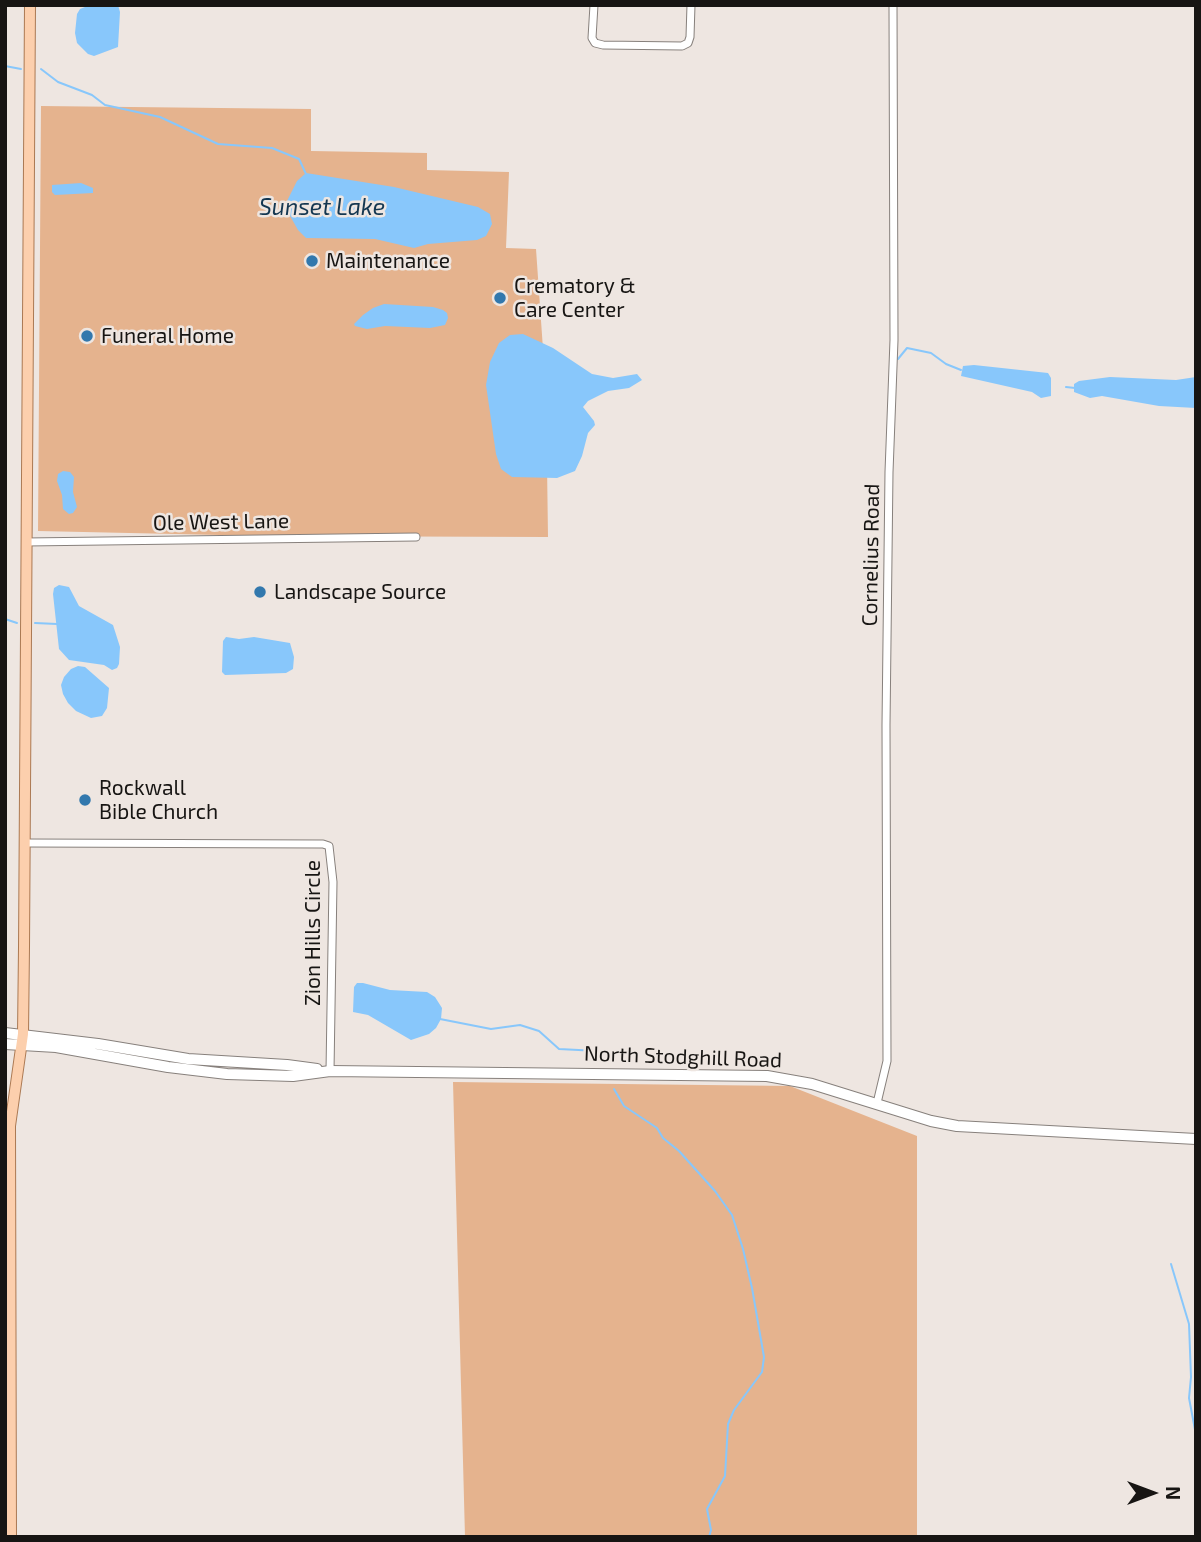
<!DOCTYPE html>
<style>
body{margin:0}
#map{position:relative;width:1201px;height:1542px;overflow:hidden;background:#eee6e1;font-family:"Exo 2",sans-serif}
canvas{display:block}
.frame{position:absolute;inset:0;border:7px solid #171513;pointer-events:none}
.north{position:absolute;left:1117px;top:1458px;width:70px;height:70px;-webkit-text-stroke:5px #eee6e1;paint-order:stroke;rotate:90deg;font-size:19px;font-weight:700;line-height:28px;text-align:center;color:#171513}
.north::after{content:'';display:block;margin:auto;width:24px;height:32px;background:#171513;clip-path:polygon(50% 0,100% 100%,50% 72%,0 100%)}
</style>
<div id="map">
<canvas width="1201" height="1542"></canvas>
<div class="frame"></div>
<div class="north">N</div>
</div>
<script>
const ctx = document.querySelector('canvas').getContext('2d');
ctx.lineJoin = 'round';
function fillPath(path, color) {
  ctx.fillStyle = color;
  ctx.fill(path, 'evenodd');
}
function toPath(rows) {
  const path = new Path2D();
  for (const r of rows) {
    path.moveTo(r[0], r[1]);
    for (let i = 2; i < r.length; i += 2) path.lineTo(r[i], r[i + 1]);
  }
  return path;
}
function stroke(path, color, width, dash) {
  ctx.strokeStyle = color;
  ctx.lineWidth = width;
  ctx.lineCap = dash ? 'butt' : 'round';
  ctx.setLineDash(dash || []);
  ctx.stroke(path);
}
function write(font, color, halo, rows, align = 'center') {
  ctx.font = font + ' "Exo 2",sans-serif';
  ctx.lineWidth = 5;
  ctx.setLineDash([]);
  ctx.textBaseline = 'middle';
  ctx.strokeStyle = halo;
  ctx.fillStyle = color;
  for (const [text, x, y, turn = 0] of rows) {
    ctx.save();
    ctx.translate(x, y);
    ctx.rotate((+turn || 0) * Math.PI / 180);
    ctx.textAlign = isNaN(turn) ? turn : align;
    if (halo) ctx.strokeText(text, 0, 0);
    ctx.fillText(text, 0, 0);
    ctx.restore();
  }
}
const green = toPath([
 [41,106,311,109,311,151,427,153,427,170,509,172,506,248,536,249,546,392,548,537,266,536,38,531],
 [453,1082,790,1086,917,1136,917,1537,465,1537]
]);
const water = toPath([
 [90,5,118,5,120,12,118,47,94,56,88,54,77,43,75,33,77,14,80,9],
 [306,173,394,187,478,207,490,214,492,224,486,236,477,240,428,244,414,248,375,239,306,238,298,230,289,214,287,201,297,181],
 [81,183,93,188,93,193,55,195,52,192,52,185],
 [384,304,433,307,443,310,447,313,448,318,445,325,430,328,385,326,367,329,355,326,354,324,363,315,373,308],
 [523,334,553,348,592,374,613,378,637,374,642,380,629,388,608,391,588,401,583,407,594,421,595,425,588,433,582,456,575,471,557,478,512,477,501,469,496,454,486,385,490,362,499,343,510,335],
 [974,365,1048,373,1051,378,1051,396,1041,398,1032,392,961,376,963,366],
 [1110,377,1176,380,1196,377,1196,408,1159,406,1102,396,1090,398,1074,392,1074,384,1079,381],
 [63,471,70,472,74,477,73,492,77,507,73,513,69,514,63,509,62,495,57,481,58,474],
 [59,585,69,587,79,606,113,625,120,647,119,664,117,668,112,670,104,665,69,660,59,649,53,594,54,588],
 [226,637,239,639,254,637,290,643,294,657,293,669,286,673,225,675,222,672,223,641],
 [78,666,85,667,109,688,107,708,102,716,91,718,76,711,68,703,63,694,61,685,64,677,71,669],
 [357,983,363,983,390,990,427,992,435,997,442,1008,441,1019,436,1028,429,1034,411,1040,368,1015,353,1012,354,987]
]);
const stream = toPath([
 [5,66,21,69],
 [41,69,58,82,92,95,105,105,160,117,218,144,272,148,299,159,306,174],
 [898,359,907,348,931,353,946,364,961,370],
 [1066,387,1075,388],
 [5,619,17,623],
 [35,623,57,624],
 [440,1019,491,1029,520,1025,539,1031,559,1049,598,1051,604,1059],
 [614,1089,624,1106,657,1128,663,1138,679,1151,715,1191,732,1215,743,1249,752,1288,764,1357,762,1372,734,1410,728,1424,725,1476,707,1509,711,1530,709,1537],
 [1171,1264,1189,1324,1191,1377,1189,1398,1196,1435]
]);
const street = toPath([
 [594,5,592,38,595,43,603,45,682,46,688,43,690,37,691,5],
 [26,542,416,537],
 [26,843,323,844,329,846,333,882,330,1071],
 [877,1103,887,1061,886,725,889,472,894,340,893,5]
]);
const secondary = toPath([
 [5,1033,98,1044,188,1059,287,1065,317,1069],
 [5,1044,56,1047,168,1067,227,1074,293,1076,330,1071,767,1076,812,1084,931,1121,957,1126,1196,1139]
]);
const primary = toPath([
 [11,1537,10,1126,23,1034,24,947,30,5]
]);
const markers = [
 [312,261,7,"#3278ad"],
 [500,298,7,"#3278ad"],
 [87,336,7,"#3278ad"],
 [260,592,7,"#3278ad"],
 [85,800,7,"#3278ad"]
];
const poiNames = [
 ["Maintenance",326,261],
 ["Crematory &",514,286],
 ["Care Center",514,310],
 ["Funeral Home",101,336],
 ["Landscape Source",274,592],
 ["Rockwall",99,788],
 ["Bible Church",99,812]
];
const streetNames = [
 ["Ole West Lane",221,522,-1],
 ["Cornelius Road",871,555,-89],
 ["Zion Hills Circle",313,933,-90],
 ["North Stodghill Road",683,1057,2]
];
const waterNames = [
 ["Sunset Lake",322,207]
];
fillPath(green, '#e5b38e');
fillPath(water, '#88c7fb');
stroke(stream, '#88c7fb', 2);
stroke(street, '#87807c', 9);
stroke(secondary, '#87807c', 12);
stroke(primary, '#ab7953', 12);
stroke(street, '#fff', 7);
stroke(secondary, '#fff', 10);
stroke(primary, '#fccfad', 10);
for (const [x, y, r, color] of markers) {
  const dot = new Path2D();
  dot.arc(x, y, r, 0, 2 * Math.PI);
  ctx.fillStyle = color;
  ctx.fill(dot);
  stroke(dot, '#eee6e1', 2.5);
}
write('21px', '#171513', '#eee6e1', poiNames, 'left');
write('21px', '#171513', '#eee6e1', streetNames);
write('italic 23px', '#143751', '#eee6e1', waterNames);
</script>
